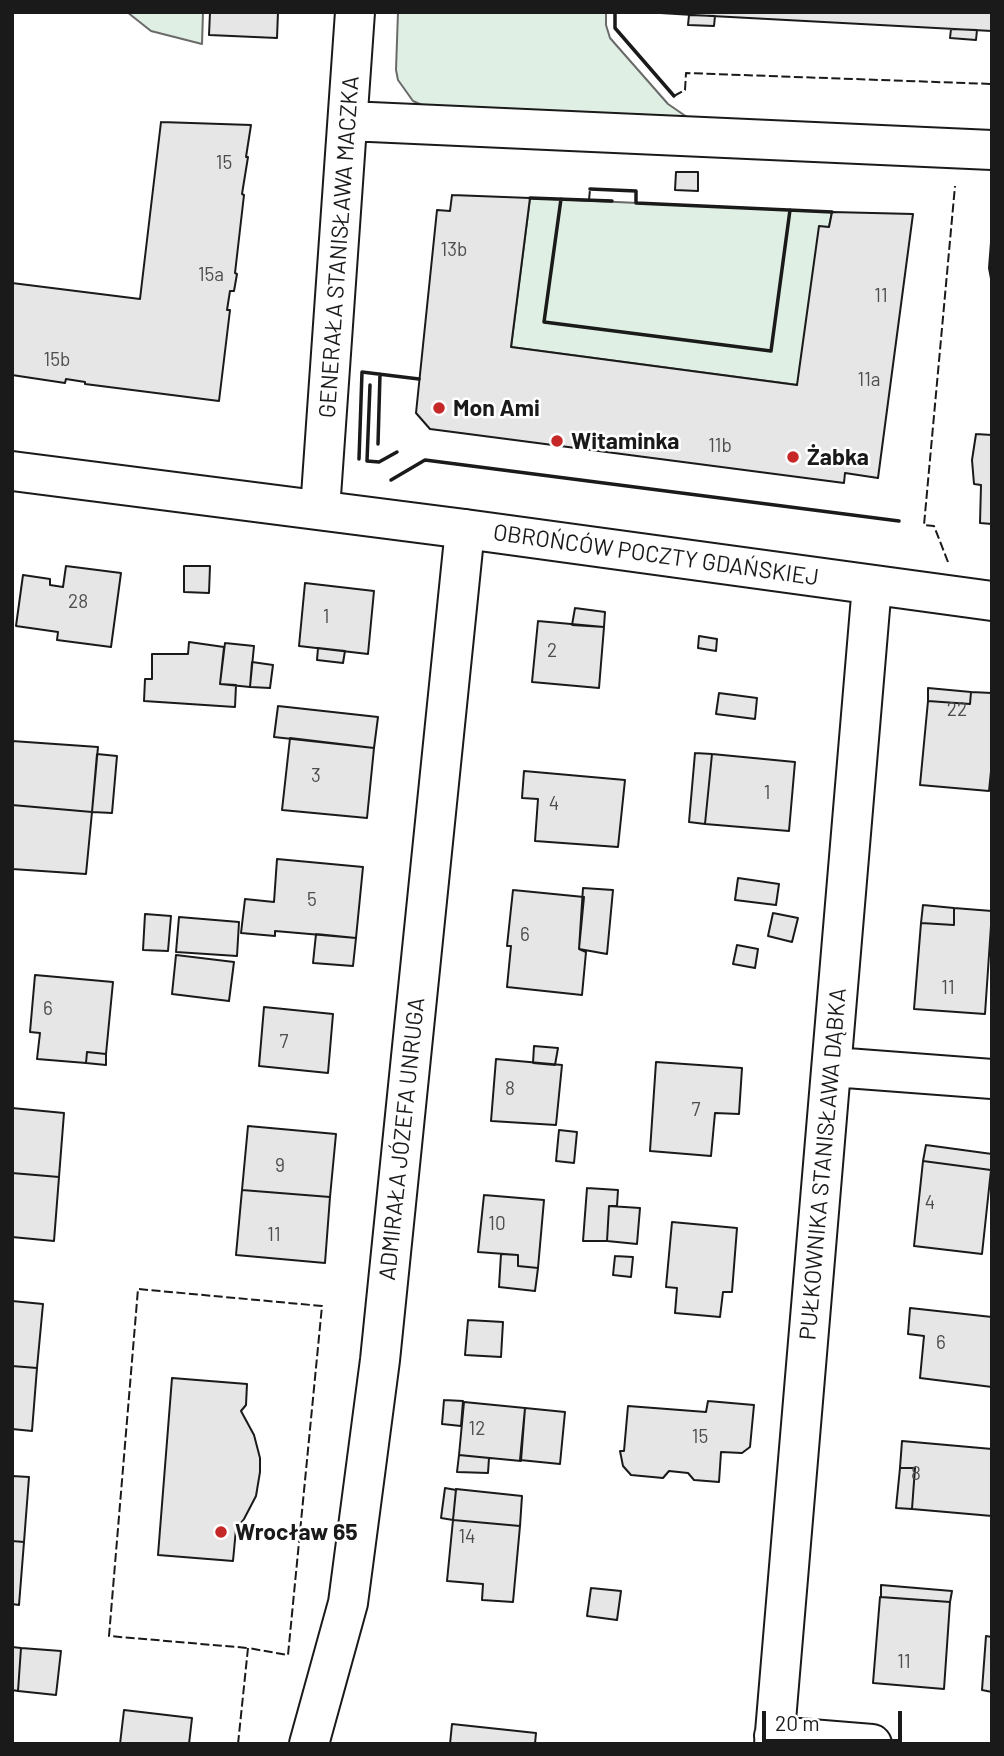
<!DOCTYPE html>
<meta charset="utf-8">
<style>
body{margin:0}
#map{position:relative;width:1004px;height:1756px;overflow:hidden;background:#fff;font-family:Barlow,sans-serif}
canvas{display:block}
.frame{position:absolute;inset:0;border:14px solid #1a1a1a;pointer-events:none}
.scale{position:absolute;left:762px;top:1711px;width:140px;height:32px;box-sizing:border-box;border:4px solid #1a1a1a;border-top:0;padding-left:9px;font-size:21px;line-height:24px;white-space:nowrap;color:#1a1a1a;-webkit-text-stroke:5px #fff;paint-order:stroke}
</style>
<div id="map">
<canvas width="1004" height="1756"></canvas>
<div class="frame"></div>
<div class="scale">20 m</div>
</div>
<script>
const ctx = document.querySelector('canvas').getContext('2d');
ctx.lineJoin = 'round';
function fillPath(path, color) {
  ctx.fillStyle = color;
  ctx.fill(path, 'evenodd');
}
function toPath(rows) {
  const path = new Path2D();
  for (const r of rows) {
    path.moveTo(r[0], r[1]);
    for (let i = 2; i < r.length; i += 2) path.lineTo(r[i], r[i + 1]);
  }
  return path;
}
function stroke(path, color, width, dash) {
  ctx.strokeStyle = color;
  ctx.lineWidth = width;
  ctx.lineCap = dash ? 'butt' : 'round';
  ctx.setLineDash(dash || []);
  ctx.stroke(path);
}
function write(font, color, halo, rows, align = 'center') {
  ctx.font = font + ' Barlow,sans-serif';
  ctx.lineWidth = 5;
  ctx.setLineDash([]);
  ctx.textBaseline = 'middle';
  ctx.strokeStyle = halo;
  ctx.fillStyle = color;
  for (const [text, x, y, turn = 0] of rows) {
    ctx.save();
    ctx.translate(x, y);
    ctx.rotate((+turn || 0) * Math.PI / 180);
    ctx.textAlign = isNaN(turn) ? turn : align;
    if (halo) ctx.strokeText(text, 0, 0);
    ctx.fillText(text, 0, 0);
    ctx.restore();
  }
}
const green = toPath([
 [127,12,203,12,202,44,151,31,127,12],
 [398,12,606,12,606,25,610,38,668,104,687,117,422,105,413,101,398,80,396,70,398,12],
 [530,198,832,212,798,385,511,347,530,198]
]);
const building = toPath([
 [210,12,278,12,277,38,209,35,210,12],
 [644,12,992,12,992,31,693,15,644,12],
 [689,15,715,16,714,26,688,25,689,15],
 [951,29,977,30,976,40,950,38,951,29],
 [161,122,251,125,246,157,248,157,242,194,244,195,235,273,237,274,234,291,230,291,227,310,230,310,219,401,85,384,85,382,66,379,65,383,12,375,12,283,140,299,161,122],
 [676,172,698,172,698,191,675,190,676,172],
 [452,195,530,198,511,347,797,385,819,226,829,227,832,212,913,214,878,478,845,473,844,483,430,429,416,413,437,210,450,211,452,195],
 [991,242,992,241,992,284,989,268,991,242],
 [976,434,992,435,992,524,980,523,981,485,974,484,972,460,976,434],
 [66,566,121,573,111,647,57,640,58,632,16,626,23,575,50,579,50,585,63,587,66,566],
 [184,566,210,566,209,593,184,592,184,566],
 [305,583,374,591,368,654,299,646,305,583],
 [575,608,605,612,604,627,572,625,575,608],
 [538,621,604,627,599,688,532,682,538,621],
 [699,636,717,639,716,651,698,648,699,636],
 [189,642,224,647,220,684,236,685,235,707,144,701,145,679,152,679,152,654,188,654,189,642],
 [225,643,254,646,250,687,220,684,225,643],
 [318,648,345,651,343,663,317,660,318,648],
 [252,662,273,665,270,688,250,687,252,662],
 [928,688,971,692,970,704,928,701,928,688],
 [971,692,992,693,992,761,989,791,920,785,928,701,970,704,971,692],
 [719,693,757,698,755,719,716,714,719,693],
 [278,706,378,717,374,748,274,737,278,706],
 [290,738,374,748,367,818,282,810,290,738],
 [12,741,98,747,92,812,12,805,12,741],
 [695,753,712,754,705,824,689,822,695,753],
 [97,754,117,756,112,813,92,812,97,754],
 [712,754,795,762,789,831,705,824,712,754],
 [524,771,625,780,618,847,535,841,538,799,522,798,524,771],
 [12,805,92,812,86,874,12,869,12,805],
 [277,859,363,867,356,938,275,931,275,936,241,933,245,899,274,902,277,859],
 [738,878,779,884,776,905,735,900,738,878],
 [583,888,613,890,607,954,579,949,583,888],
 [513,890,584,897,579,949,586,952,582,995,507,987,511,946,507,946,513,890],
 [923,905,954,908,954,925,921,923,923,905],
 [954,908,992,911,985,1014,914,1009,921,923,954,925,954,908],
 [773,913,798,918,792,942,768,936,773,913],
 [145,914,171,916,168,951,143,950,145,914],
 [179,917,239,922,237,956,176,952,179,917],
 [316,934,356,938,353,966,313,963,316,934],
 [737,945,758,949,755,968,733,964,737,945],
 [176,955,234,962,229,1001,172,994,176,955],
 [35,975,113,982,106,1054,87,1052,86,1063,37,1059,40,1033,30,1032,35,975],
 [264,1007,333,1014,328,1073,259,1066,264,1007],
 [534,1046,558,1048,555,1065,533,1063,534,1046],
 [87,1052,106,1054,106,1065,86,1063,87,1052],
 [496,1059,562,1065,556,1125,491,1121,496,1059],
 [656,1062,742,1068,739,1114,715,1113,711,1156,650,1151,656,1062],
 [12,1108,64,1113,59,1177,12,1173,12,1108],
 [248,1126,336,1134,330,1197,242,1190,248,1126],
 [559,1130,577,1132,574,1163,556,1161,559,1130],
 [926,1145,992,1154,991,1170,923,1161,926,1145],
 [923,1161,991,1170,982,1254,914,1246,923,1161],
 [12,1173,59,1177,54,1241,12,1237,12,1173],
 [587,1188,618,1190,617,1206,609,1206,607,1241,583,1241,587,1188],
 [242,1190,330,1197,325,1263,236,1255,242,1190],
 [484,1195,544,1200,538,1268,518,1266,518,1255,478,1252,484,1195],
 [609,1206,640,1208,637,1244,607,1241,609,1206],
 [672,1222,737,1228,732,1292,723,1292,720,1317,675,1313,677,1288,666,1287,672,1222],
 [501,1254,518,1255,518,1266,538,1268,535,1291,499,1287,501,1254],
 [615,1256,633,1257,631,1277,613,1275,615,1256],
 [12,1301,43,1304,37,1368,12,1366,12,1301],
 [910,1308,992,1317,992,1387,920,1378,924,1336,908,1334,910,1308],
 [468,1320,503,1322,501,1357,465,1355,468,1320],
 [12,1366,37,1368,32,1431,12,1429,12,1366],
 [172,1378,247,1384,246,1405,241,1411,254,1435,260,1458,260,1472,256,1496,244,1519,236,1529,233,1561,158,1555,172,1378],
 [444,1400,463,1401,461,1426,442,1424,444,1400],
 [708,1401,754,1405,750,1447,742,1453,721,1452,719,1482,694,1480,688,1473,669,1471,663,1478,631,1475,623,1466,620,1451,624,1451,628,1406,706,1412,708,1401],
 [464,1402,525,1408,521,1461,459,1455,464,1402],
 [525,1408,565,1412,560,1464,520,1460,525,1408],
 [902,1441,992,1449,992,1516,912,1509,915,1468,900,1468,902,1441],
 [459,1455,489,1458,488,1473,457,1472,459,1455],
 [900,1468,915,1468,912,1509,896,1508,900,1468],
 [12,1476,29,1477,24,1542,12,1541,12,1476],
 [445,1488,456,1490,453,1520,441,1518,445,1488],
 [456,1489,522,1496,520,1526,453,1520,456,1489],
 [453,1520,520,1526,513,1602,482,1600,483,1584,447,1581,453,1520],
 [12,1541,24,1542,19,1605,12,1604,12,1541],
 [881,1585,952,1591,950,1602,881,1597,881,1585],
 [591,1588,621,1591,617,1620,587,1616,591,1588],
 [880,1597,950,1602,944,1689,873,1683,880,1597],
 [986,1636,992,1637,992,1692,982,1690,986,1636],
 [12,1647,21,1648,18,1691,12,1690,12,1647],
 [21,1648,61,1651,56,1695,18,1691,21,1648],
 [124,1710,192,1718,189,1744,120,1744,124,1710],
 [452,1724,536,1733,535,1744,450,1744,452,1724]
]);
const minor = toPath([
 [348,121,992,150],
 [12,471,465,529,992,601],
 [320,510,355,12],
 [833,1067,992,1079],
 [774,1736,872,1744],
 [309,1744,348,1603,380,1360,465,529],
 [774,1744,872,585]
]);
const fence = toPath([
 [674,96,685,90,686,73,992,84],
 [589,200,590,189],
 [948,562,934,526,924,525,955,186],
 [238,1744,248,1648,288,1655,322,1306,138,1289,109,1636,248,1648]
]);
const wall = toPath([
 [615,12,615,28,674,96],
 [590,189,636,191,636,203,832,212],
 [530,198,612,201],
 [561,199,544,322,771,351,790,210],
 [370,385,367,461,379,462,397,452],
 [378,444,380,374],
 [359,459,362,372,419,379],
 [391,480,425,460,899,521]
]);
const markers = [
 [439,408,7,"#c62828"],
 [557,441,7,"#c62828"],
 [793,457,7,"#c62828"],
 [221,1532,7,"#c62828"]
];
const numberNames = [
 ["15",224,163],
 ["13b",454,250],
 ["15a",211,275],
 ["11",881,296],
 ["15b",57,360],
 ["11a",869,380],
 ["11b",720,446],
 ["28",78,602],
 ["1",326,617],
 ["2",552,651],
 ["22",957,710],
 ["3",316,776],
 ["1",767,793],
 ["4",554,804],
 ["5",312,900],
 ["6",525,935],
 ["11",948,988],
 ["6",48,1009],
 ["7",284,1042],
 ["8",510,1089],
 ["7",696,1110],
 ["9",280,1166],
 ["4",930,1203],
 ["10",497,1224],
 ["11",274,1235],
 ["6",941,1343],
 ["12",477,1429],
 ["15",700,1437],
 ["8",916,1474],
 ["14",467,1537],
 ["11",904,1662]
];
const streetNames = [
 ["GENERAŁA STANISŁAWA MACZKA",339,247,-86],
 ["OBROŃCÓW POCZTY GDAŃSKIEJ",656,555,8],
 ["ADMIRAŁA JÓZEFA UNRUGA",402,1139,-84],
 ["PUŁKOWNIKA STANISŁAWA DĄBKA",823,1164,-85]
];
const poiNames = [
 ["Mon Ami",453,408],
 ["Witaminka",571,441],
 ["Żabka",807,457],
 ["Wrocław 65",235,1532]
];
fillPath(green, '#e0efe3');
stroke(green, '#6a6a6a', 2);
fillPath(building, '#e6e6e6');
stroke(building, '#1a1a1a', 2);
stroke(minor, '#1a1a1a', 42);
stroke(minor, '#fff', 38);
stroke(fence, '#1a1a1a', 2, [9, 3.5]);
stroke(wall, '#1a1a1a', 3.5);
for (const [x, y, r, color] of markers) {
  const dot = new Path2D();
  dot.arc(x, y, r, 0, 2 * Math.PI);
  ctx.fillStyle = color;
  ctx.fill(dot);
  stroke(dot, '#fff', 2.5);
}
write('19px', '#4d4d4d', null, numberNames);
write('23px', '#1a1a1a', '#fff', streetNames);
write('bold 23px', '#1a1a1a', '#fff', poiNames, 'left');
</script>
